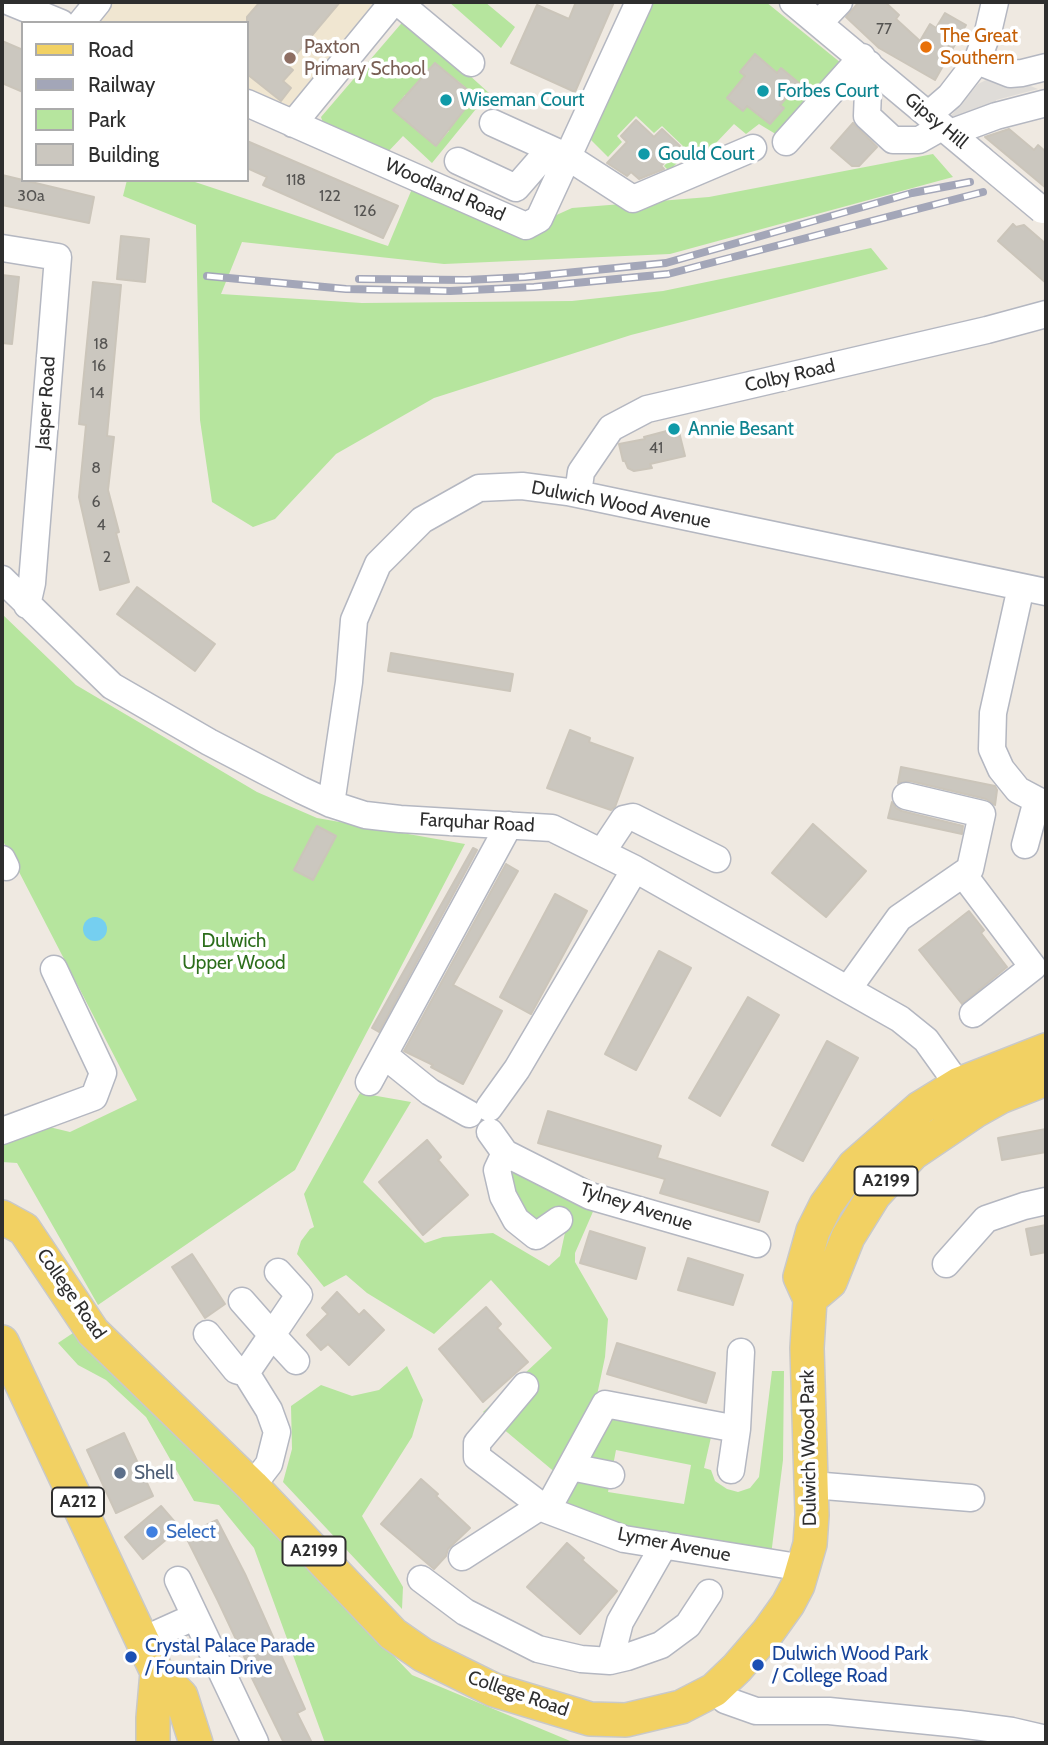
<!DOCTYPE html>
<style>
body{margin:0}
#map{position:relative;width:1048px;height:1745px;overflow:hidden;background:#efe9e1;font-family:Cabin,sans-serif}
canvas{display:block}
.frame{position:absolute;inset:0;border:4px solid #2e2e2e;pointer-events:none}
.legend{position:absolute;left:21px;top:21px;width:228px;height:161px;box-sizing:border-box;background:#fff;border:2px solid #ababab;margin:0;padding:9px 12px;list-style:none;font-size:21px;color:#2e2e2e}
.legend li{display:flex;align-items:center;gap:14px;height:35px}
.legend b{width:35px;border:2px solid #ababab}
</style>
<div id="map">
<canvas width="1048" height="1745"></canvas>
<div class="frame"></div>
<ul class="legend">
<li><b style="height:9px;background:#f2d163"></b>Road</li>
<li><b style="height:9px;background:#a3a6b8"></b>Railway</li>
<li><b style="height:19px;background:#b6e59e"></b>Park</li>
<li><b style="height:19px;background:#cbc7bf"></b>Building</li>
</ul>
</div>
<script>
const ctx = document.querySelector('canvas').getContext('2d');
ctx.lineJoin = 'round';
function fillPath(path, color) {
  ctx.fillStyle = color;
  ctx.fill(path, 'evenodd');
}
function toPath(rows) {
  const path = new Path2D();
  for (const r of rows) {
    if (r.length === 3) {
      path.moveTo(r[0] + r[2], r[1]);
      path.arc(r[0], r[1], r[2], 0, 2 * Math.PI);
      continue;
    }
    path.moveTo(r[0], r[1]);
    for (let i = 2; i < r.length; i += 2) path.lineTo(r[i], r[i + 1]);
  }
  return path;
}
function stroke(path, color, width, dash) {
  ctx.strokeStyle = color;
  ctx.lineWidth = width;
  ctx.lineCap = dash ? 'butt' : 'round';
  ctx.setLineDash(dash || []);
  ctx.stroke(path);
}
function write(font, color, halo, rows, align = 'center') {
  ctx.font = font + ' Cabin,sans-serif';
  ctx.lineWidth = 7;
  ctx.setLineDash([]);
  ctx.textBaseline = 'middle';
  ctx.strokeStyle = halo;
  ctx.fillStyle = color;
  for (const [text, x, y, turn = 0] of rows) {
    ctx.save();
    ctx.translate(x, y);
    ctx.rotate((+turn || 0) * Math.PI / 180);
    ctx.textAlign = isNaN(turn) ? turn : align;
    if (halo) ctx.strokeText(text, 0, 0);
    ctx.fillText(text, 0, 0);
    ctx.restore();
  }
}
const education = toPath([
 [113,2,379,2,290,111,247,93,247,23,96,23]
]);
const green = toPath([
 [449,2,485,2,515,27,501,48],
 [653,2,766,2,841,63,779,136,759,124,746,134,734,124,697,163,685,155,669,171,664,166,683,146,662,126,654,133,636,116,617,136,622,142,608,157,591,140],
 [781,69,798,83,780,105,783,108,770,124,747,106,743,111,727,98,745,76,740,72,777,73],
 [406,18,489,93,432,163,403,136,385,155,324,126,321,117],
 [435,63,450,76,449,92,458,81,475,96,445,127,449,131,436,146,416,113,408,123,393,110,405,95,416,104,422,78],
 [933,154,953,177,670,254,444,264,242,242,221,294,362,303,572,301,663,291,871,248,888,269,631,335,434,398,336,454,275,519,253,527,212,502,200,420,196,225,123,196,127,180,189,180,388,246,414,184,521,231,572,208,709,197],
 [2,614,76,685,257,792,317,818,465,844,295,1170,98,1305,17,1163,2,1162,2,1143,45,1126,70,1132,137,1100,2,839],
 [360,1093,411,1102,363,1182,425,1243,443,1237,493,1233,549,1266,560,1256,566,1228,516,1220,505,1153,595,1207,575,1253,575,1262,608,1319,605,1357,596,1400,557,1474,483,1412,552,1348,491,1280,434,1334,367,1293,346,1275,324,1287,297,1254,301,1241,310,1229,314,1227,304,1194],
 [73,1333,262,1519,412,1675,575,1743,325,1743,254,1548,219,1505,194,1501,146,1417,106,1380,78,1365,58,1343],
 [407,1366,423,1400,412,1437,362,1516,403,1587,402,1609,283,1482,292,1449,291,1406,321,1385,352,1396,379,1390],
 [772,1371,784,1371,783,1460,770,1563,547,1510,605,1404,714,1424,704,1468,711,1470,715,1481,727,1489,738,1492,750,1488,759,1477],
 [616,1450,691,1465,684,1504,608,1492]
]);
const plaza = toPath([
 [986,80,1004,86,1020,87,1028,85,1038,89,996,100,998,109,953,122,949,118,978,84]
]);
const water = toPath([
 [95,929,12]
]);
const building = toPath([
 [260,2,340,2,287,65,293,70,283,81,291,88,281,101,247,74,247,17,260,2],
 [576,2,614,2,575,92,511,63,537,5,569,19,576,2],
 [859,2,885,2,899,15,896,19,920,41,930,24,936,28,945,13,966,25,935,80,879,48,846,17,859,2],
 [2,41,23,50,23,92,2,83,2,41],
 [755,54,777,73,781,68,799,83,780,105,784,108,770,124,747,106,743,111,727,98,745,76,740,72,755,54],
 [435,63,475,96,436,146,393,110,435,63],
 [636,120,654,137,662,129,680,146,661,166,664,169,639,179,631,172,627,176,607,163,627,142,621,136,636,120],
 [853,123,877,147,859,166,852,166,831,148,853,123],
 [1009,129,1034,150,1038,145,1046,152,1046,188,985,137,1009,129],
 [247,141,398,206,383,238,263,185,267,177,247,168,247,141],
 [2,175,94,197,89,223,2,205,2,175],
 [1013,224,1016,227,1024,225,1046,244,1046,283,998,241,1013,224],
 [121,236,149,239,145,282,117,279,121,236],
 [2,275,19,277,12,344,2,343,2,275],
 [93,282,121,285,107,436,114,437,108,490,119,532,116,533,129,582,100,590,79,497,86,425,79,424,93,282],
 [678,428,685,456,650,464,652,468,634,471,628,468,625,461,623,461,619,444,645,439,644,437,678,428],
 [137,587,215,644,195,671,117,614,137,587],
 [391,653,513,674,510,691,388,671,391,653],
 [570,730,590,738,589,742,633,758,615,807,611,810,547,788,570,730],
 [901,767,995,786,997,790,995,805,986,799,910,781,898,783,901,767],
 [892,802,896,808,902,811,963,826,962,834,888,818,892,802],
 [813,824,866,871,826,917,772,873,813,824],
 [317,826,336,836,313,880,294,870,317,826],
 [473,848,477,850,379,1032,372,1028,473,848],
 [506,864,518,871,453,985,502,1011,463,1084,431,1067,433,1065,404,1051,506,864],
 [555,894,587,911,531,1014,500,997,555,894],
 [969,911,984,930,981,933,1007,967,962,1004,919,950,969,911],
 [659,951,691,968,636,1070,605,1054,659,951],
 [748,997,779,1015,720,1116,689,1098,748,997],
 [827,1041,858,1058,803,1161,772,1145,827,1041],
 [548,1111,661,1146,657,1158,768,1192,759,1222,660,1193,665,1179,538,1143,548,1111],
 [1046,1129,1046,1152,1002,1160,998,1138,1046,1129],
 [427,1140,441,1157,438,1160,468,1195,423,1235,379,1182,427,1140],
 [1046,1225,1046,1252,1031,1255,1026,1229,1046,1225],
 [590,1231,645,1248,636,1279,580,1263,590,1231],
 [192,1254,225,1304,205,1318,172,1267,192,1254],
 [688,1258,743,1275,733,1305,678,1290,688,1258],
 [337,1292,359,1315,364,1310,384,1330,349,1365,328,1344,321,1350,307,1335,328,1314,322,1308,337,1292],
 [486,1307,501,1324,497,1328,528,1362,483,1402,439,1349,486,1307],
 [617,1343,715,1373,706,1403,607,1374,617,1343],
 [124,1433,153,1496,116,1513,87,1450,124,1433],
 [421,1479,438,1494,436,1496,470,1528,448,1549,446,1556,434,1569,381,1524,421,1479],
 [161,1506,180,1528,143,1559,125,1537,161,1506],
 [217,1520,245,1574,305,1709,297,1713,312,1743,284,1743,247,1668,249,1667,218,1601,185,1535,217,1520],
 [567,1543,584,1558,582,1560,617,1591,580,1634,527,1587,567,1543]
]);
const minor = toPath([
 [10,2,61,23],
 [398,2,471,63],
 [793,2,981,159],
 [81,23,98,2],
 [819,23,839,2],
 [977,61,1010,74,1022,73,1046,67],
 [869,64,867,116,893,140,919,140,942,127],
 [247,103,526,226,539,219,639,2],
 [928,115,950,96,977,61,988,32,995,2],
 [493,123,568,157,633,199,753,148],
 [293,124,393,2],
 [950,133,996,116,1046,103],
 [786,142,862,57],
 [458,161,516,188,550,149],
 [2,248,58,257,32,583,27,605],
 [578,494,581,472,611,428,647,409,987,330,1046,314],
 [2,579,112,686,209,742,301,790,331,804,365,815,400,819,552,828,635,869,900,1019,926,1040,969,1100],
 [1021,587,993,713,992,749,1001,769,1018,790,1046,805],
 [331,804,349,682,354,620,378,564,422,520,479,488,522,486,568,492,1046,592],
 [1025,845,1037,800],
 [602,852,624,819,633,817,717,859],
 [2,859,6,867],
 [963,874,1033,967,973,1014],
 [848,989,899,918,970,869,982,814,906,796],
 [384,1055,430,1092,469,1114],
 [369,1082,509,825],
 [489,1108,517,1069,635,869],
 [2,1131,94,1097,103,1073,54,969],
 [490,1132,505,1153,590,1196,757,1244],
 [505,1153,497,1170,503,1196,516,1220,536,1236,559,1220],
 [946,1264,986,1219,1024,1206,1046,1201],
 [242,1301,272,1335,299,1295,278,1272],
 [207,1334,236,1370,246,1373],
 [525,1386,477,1443,477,1457,547,1510,624,1539,804,1568],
 [571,1467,611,1475],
 [731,1470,737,1429,741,1352],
 [812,1485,971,1498],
 [252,1486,269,1464,277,1432,269,1410,246,1373,272,1335,296,1361],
 [547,1510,605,1404,737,1429],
 [462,1557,541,1506],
 [421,1579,465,1612,538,1649,581,1659,610,1661,627,1657,661,1645,688,1625,709,1593],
 [178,1580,255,1742],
 [143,1640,194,1617],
 [610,1661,620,1622,664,1545],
 [714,1690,725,1700,756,1711,829,1711,959,1724,1012,1731,1046,1739]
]);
const major = toPath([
 [2,1217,24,1229,93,1332,252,1486,393,1634,423,1655,494,1690,590,1719,626,1720,681,1707,714,1690,737,1668,768,1632,788,1604,798,1585,810,1544,812,1515,807,1348,810,1299,800,1277,813,1231,826,1205,854,1166,920,1108,959,1084,1046,1050],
 [810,1299,830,1282,848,1237,874,1195,913,1153,975,1111,1000,1097,1046,1079],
 [2,1342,157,1672,181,1696,196,1743],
 [153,1743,153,1718,157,1672]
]);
const rail = toPath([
 [207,276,346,289,450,291,534,287,668,274,983,192],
 [359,279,467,280,525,277,666,263,912,193,970,182]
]);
const minorBridge = toPath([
 [981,159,1042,210]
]);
const markers = [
 [926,47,7,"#e8710a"],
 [290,58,7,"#8d6e63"],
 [763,91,7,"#0f9aa8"],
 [446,100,7,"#0f9aa8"],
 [644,154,7,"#0f9aa8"],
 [674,429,7,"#0f9aa8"],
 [120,1473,7,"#5c6f8a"],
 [152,1532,7,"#3f7fe0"],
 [131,1657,7,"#1a4fb4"],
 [758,1665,7,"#1a4fb4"]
];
const numberNames = [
 ["77",884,29],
 ["118",296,180],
 ["30a",31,196],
 ["122",330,196],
 ["126",365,211],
 ["18",101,344],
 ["16",99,366],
 ["14",97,393],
 ["41",656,448],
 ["8",96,468],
 ["6",96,502],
 ["4",101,525],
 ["2",107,557]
];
const shields = [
 [886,1181,63],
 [78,1502,52],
 [314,1551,63]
];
const shieldNames = [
 ["A2199",886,1181],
 ["A212",78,1502],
 ["A2199",314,1551]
];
const foodNames = [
 ["The Great",940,36],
 ["Southern",940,58]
];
const educationNames = [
 ["Paxton",304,47],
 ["Primary School",304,69]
];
const cultureNames = [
 ["Forbes Court",777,91],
 ["Wiseman Court",460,100],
 ["Gould Court",658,154],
 ["Annie Besant",688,429]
];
const streetNames = [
 ["Gipsy Hill",936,121,40],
 ["Woodland Road",445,190,24],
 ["Colby Road",790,376,-13],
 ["Jasper Road",46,403,-86],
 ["Dulwich Wood Avenue",621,505,11],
 ["Farquhar Road",477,823,3],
 ["Tylney Avenue",636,1207,18],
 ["College Road",71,1294,55],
 ["Dulwich Wood Park",809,1448,-91],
 ["Lymer Avenue",674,1545,11],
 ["College Road",518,1694,19]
];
const parkNames = [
 ["Dulwich",234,941],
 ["Upper Wood",234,963]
];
const serviceNames = [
 ["Shell",134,1473]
];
const shopNames = [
 ["Select",166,1532]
];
const transitNames = [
 ["Crystal Palace Parade",145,1646],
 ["/ Fountain Drive",145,1668],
 ["Dulwich Wood Park",772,1654],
 ["/ College Road",772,1676]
];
fillPath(education, '#f0e6d1');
fillPath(green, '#b6e59e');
fillPath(plaza, '#dfdcd8');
fillPath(water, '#75cff0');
fillPath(building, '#cbc7bf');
stroke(building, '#cbc5ba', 2);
stroke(minor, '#b4b7c1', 29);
stroke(major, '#c9c9c9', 36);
stroke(minor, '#fff', 26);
stroke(major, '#f2d163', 33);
stroke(rail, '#a3a6b8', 8);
stroke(rail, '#fff', 5, [16]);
stroke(minorBridge, '#b4b7c1', 29, []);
stroke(minorBridge, '#fff', 26);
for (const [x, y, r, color] of markers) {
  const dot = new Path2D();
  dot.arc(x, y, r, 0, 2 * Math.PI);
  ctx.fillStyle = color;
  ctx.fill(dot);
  stroke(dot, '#fff', 2.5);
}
write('16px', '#555452', null, numberNames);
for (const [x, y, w] of shields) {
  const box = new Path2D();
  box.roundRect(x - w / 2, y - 14.5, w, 29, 5);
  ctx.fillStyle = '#fff';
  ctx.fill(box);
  stroke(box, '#2e2e2e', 2);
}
write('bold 18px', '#2e2e2e', null, shieldNames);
write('19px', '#c56008', '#fff', foodNames, 'left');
write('19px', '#785e54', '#fff', educationNames, 'left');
write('19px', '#0d838f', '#fff', cultureNames, 'left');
write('19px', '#2e2e2e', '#fff', streetNames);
write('19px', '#2c6e1b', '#fff', parkNames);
write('19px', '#4e5e75', '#fff', serviceNames, 'left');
write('19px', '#366cbe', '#fff', shopNames, 'left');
write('19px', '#164399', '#fff', transitNames, 'left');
</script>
